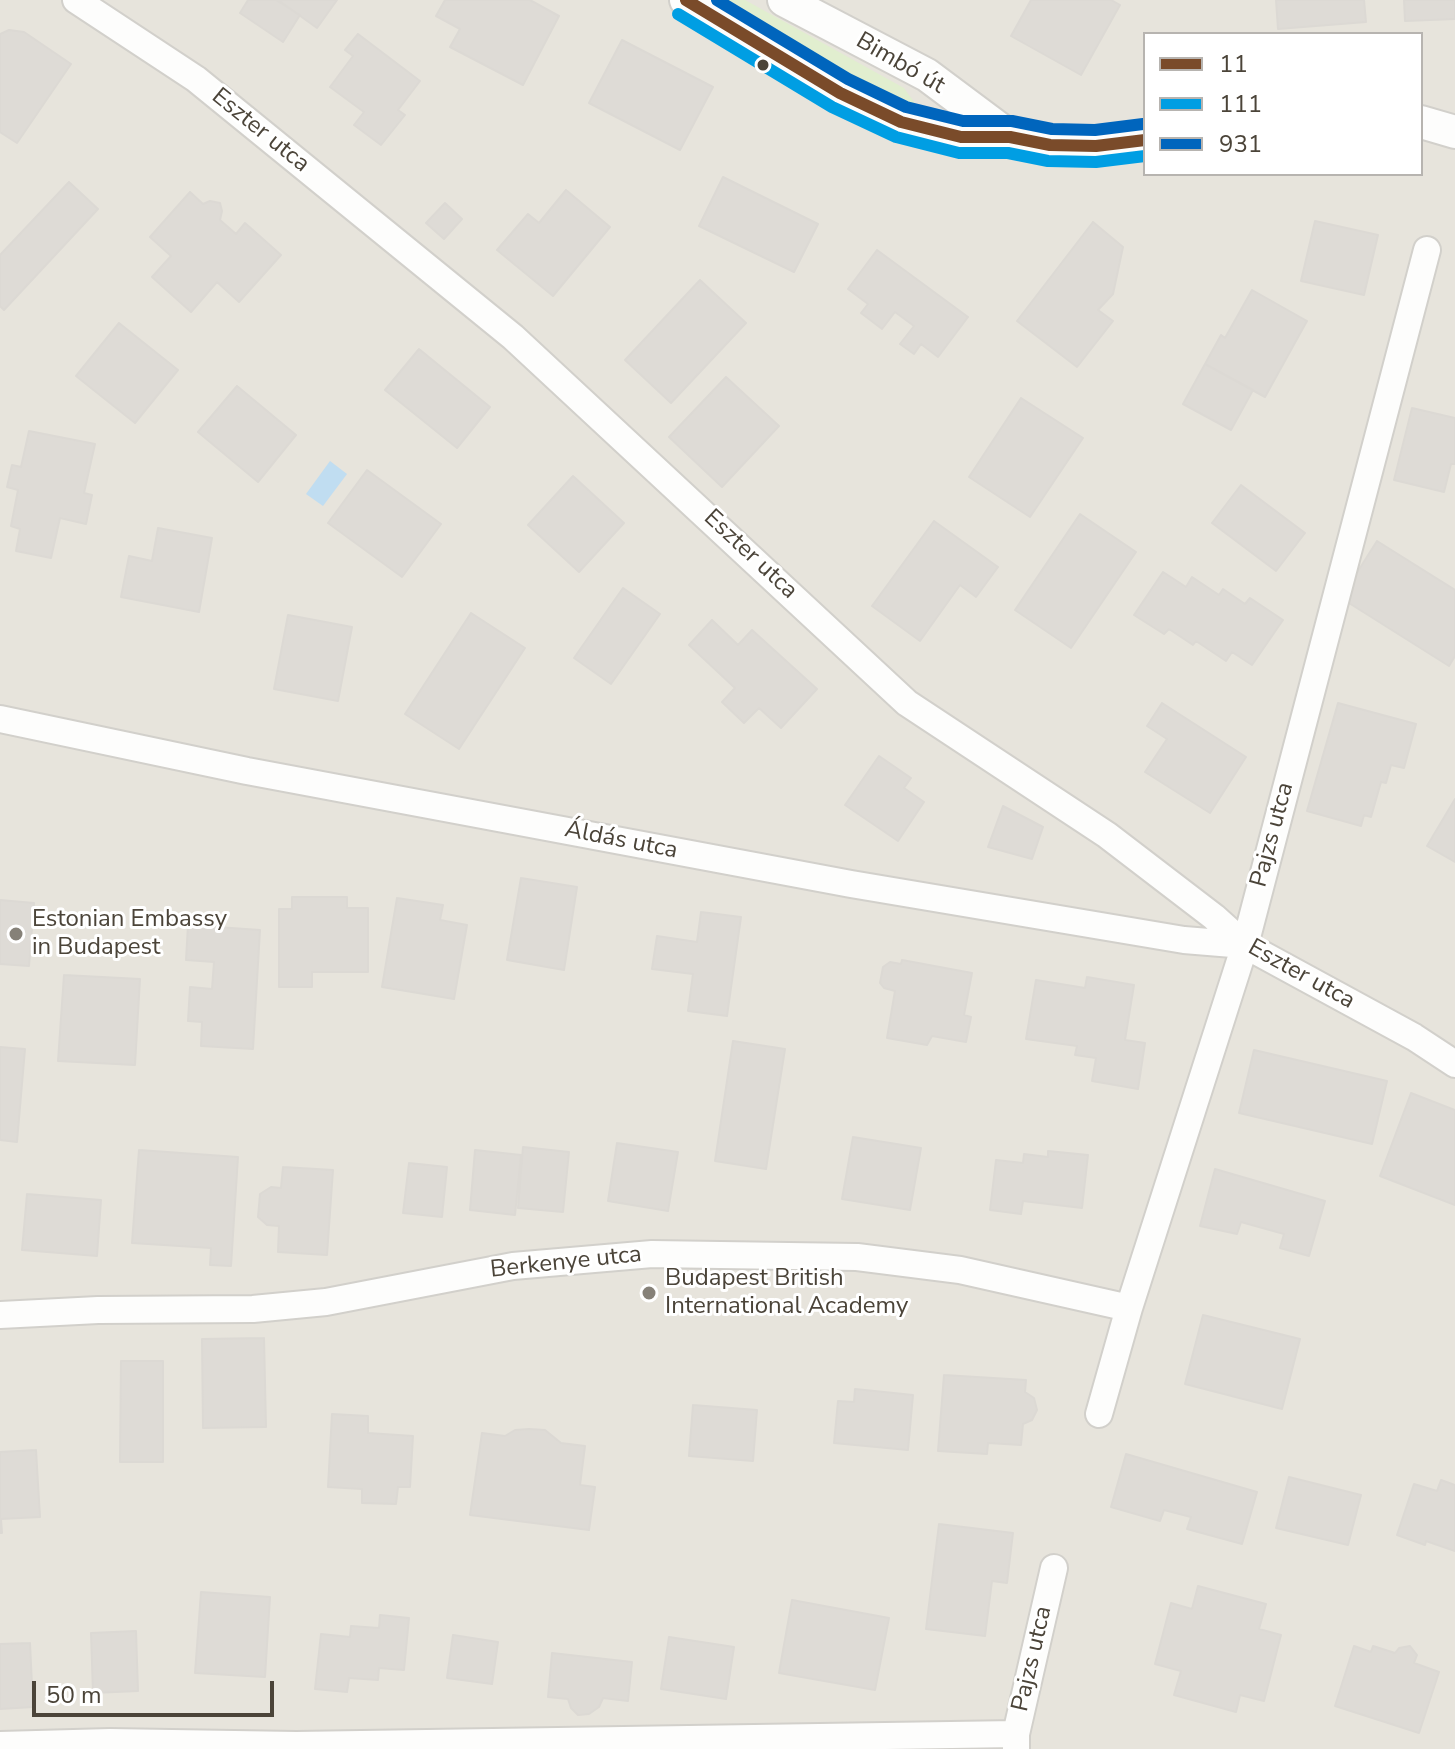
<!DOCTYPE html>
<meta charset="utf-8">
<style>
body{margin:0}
#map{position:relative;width:1455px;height:1749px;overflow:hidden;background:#f4f2ee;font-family:"Nunito Sans",sans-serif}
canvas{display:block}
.legend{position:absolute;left:1143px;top:32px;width:280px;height:144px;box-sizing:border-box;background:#fff;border:2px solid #b7b4b0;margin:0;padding:10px 14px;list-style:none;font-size:24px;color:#4b4439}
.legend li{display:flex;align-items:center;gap:16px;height:40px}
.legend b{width:40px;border:2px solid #b7b4b0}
.scale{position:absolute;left:32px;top:1681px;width:242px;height:36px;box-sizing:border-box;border:4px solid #4b4439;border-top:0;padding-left:10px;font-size:24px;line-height:28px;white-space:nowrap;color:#4b4439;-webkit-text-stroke:6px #fff;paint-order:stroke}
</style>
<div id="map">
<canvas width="1455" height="1749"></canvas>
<ul class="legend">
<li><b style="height:10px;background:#7a4b2a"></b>11</li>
<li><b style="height:10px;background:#009ee3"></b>111</li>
<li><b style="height:10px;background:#0065bd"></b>931</li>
</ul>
<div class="scale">50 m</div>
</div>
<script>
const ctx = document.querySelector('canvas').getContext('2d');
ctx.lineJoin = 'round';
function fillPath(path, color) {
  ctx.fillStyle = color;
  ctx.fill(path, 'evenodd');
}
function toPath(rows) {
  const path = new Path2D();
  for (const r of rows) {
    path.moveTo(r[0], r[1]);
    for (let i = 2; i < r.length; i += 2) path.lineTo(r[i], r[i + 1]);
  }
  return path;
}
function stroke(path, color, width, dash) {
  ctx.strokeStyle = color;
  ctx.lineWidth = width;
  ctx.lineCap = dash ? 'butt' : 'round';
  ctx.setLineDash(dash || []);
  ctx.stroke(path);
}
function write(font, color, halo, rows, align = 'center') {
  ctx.font = font + ' "Nunito Sans",sans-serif';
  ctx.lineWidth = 6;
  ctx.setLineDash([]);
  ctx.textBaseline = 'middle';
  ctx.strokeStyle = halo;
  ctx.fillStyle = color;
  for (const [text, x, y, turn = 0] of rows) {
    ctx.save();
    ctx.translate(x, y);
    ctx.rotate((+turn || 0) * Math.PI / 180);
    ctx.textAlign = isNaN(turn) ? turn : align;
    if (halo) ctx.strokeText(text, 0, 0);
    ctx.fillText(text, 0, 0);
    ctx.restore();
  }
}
const residential = toPath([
 [0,0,1455,0,1455,1749,0,1749],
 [1145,34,1421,34,1421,174,1145,174]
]);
const green = toPath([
 [704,0,745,0,904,88,917,106,896,103]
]);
const water = toPath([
 [330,461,347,474,323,506,306,494]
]);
const building = toPath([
 [248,0,276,0,300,15,283,42,240,13,248,0],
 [278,0,337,0,317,28,278,0],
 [445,0,530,0,559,16,523,85,450,47,460,29,436,16,445,0],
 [1031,0,1111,0,1120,5,1081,75,1011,36,1031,0],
 [1276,0,1364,0,1366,22,1278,29,1276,0],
 [1404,0,1455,0,1455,19,1405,21,1404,0],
 [9,30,24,32,71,64,17,143,0,132,0,34,9,30],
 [358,34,420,81,398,110,405,115,381,145,354,125,364,112,330,87,353,56,345,50,358,34],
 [622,40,713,87,680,150,589,103,622,40],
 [723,177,818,224,794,272,699,226,723,177],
 [69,182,98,209,4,310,0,306,0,255,69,182],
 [566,190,610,227,553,296,497,250,528,214,539,223,566,190],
 [190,192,203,204,210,201,220,203,222,211,220,220,236,234,245,223,281,255,239,302,217,282,191,312,152,277,171,256,150,237,190,192],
 [445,203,462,219,444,239,426,223,445,203],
 [1315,221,1378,235,1364,295,1301,281,1315,221],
 [1093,222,1123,247,1113,294,1098,310,1113,321,1077,367,1017,321,1093,222],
 [877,250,968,317,938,357,921,344,914,354,900,344,914,326,895,312,882,329,861,313,868,304,848,289,877,250],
 [700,280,746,323,671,403,625,360,700,280],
 [1252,290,1307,321,1265,397,1205,364,1221,335,1225,338,1252,290],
 [119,323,178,370,135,423,76,376,119,323],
 [419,349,490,407,457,448,385,390,419,349],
 [1205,364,1253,390,1231,430,1183,404,1205,364],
 [726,377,779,426,722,487,669,437,726,377],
 [237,386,296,435,258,482,198,432,237,386],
 [1021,398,1083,438,1030,517,969,477,1021,398],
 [1412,408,1455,418,1455,464,1451,464,1444,492,1394,480,1412,408],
 [29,431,95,444,84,493,92,495,86,524,60,518,51,558,16,551,20,529,11,526,18,490,7,487,12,465,21,467,29,431],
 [367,470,441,524,402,577,328,523,367,470],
 [573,476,624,523,579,572,528,525,573,476],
 [1241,485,1305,533,1276,571,1212,523,1241,485],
 [1080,514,1136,552,1071,648,1015,610,1080,514],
 [934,521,998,567,976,597,960,585,920,641,872,606,934,521],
 [158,528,212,538,199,612,121,597,129,556,152,561,158,528],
 [1377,541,1455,590,1455,656,1449,666,1341,598,1377,541],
 [1163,572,1186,587,1192,577,1219,595,1223,589,1245,604,1250,598,1283,620,1252,665,1232,652,1226,661,1196,641,1193,645,1169,629,1164,634,1134,615,1163,572],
 [623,588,660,614,611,684,574,658,623,588],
 [471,613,525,648,459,749,405,714,471,613],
 [288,615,352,627,338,701,274,689,288,615],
 [712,620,738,645,752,630,817,689,781,728,759,708,744,723,722,702,735,688,689,645,712,620],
 [1162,703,1246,757,1210,813,1145,772,1167,739,1147,726,1162,703],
 [1338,703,1416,724,1404,768,1391,765,1386,783,1381,782,1371,817,1364,815,1361,826,1307,811,1338,703],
 [879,756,911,778,904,788,924,802,898,841,845,805,879,756],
 [1455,799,1455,862,1427,846,1455,799],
 [1003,806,1043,827,1032,859,988,847,1003,806],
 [521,878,577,887,564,970,507,960,521,878],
 [292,897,347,897,347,908,368,908,368,972,312,972,312,987,279,987,279,909,292,909,292,897],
 [397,898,443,905,440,920,467,925,454,999,382,987,397,898],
 [0,900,34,903,29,966,0,964,0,900],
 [701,912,741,917,727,1016,688,1011,693,974,652,969,657,936,697,942,701,912],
 [188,925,260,930,253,1049,201,1046,202,1022,188,1021,190,987,212,989,214,962,186,960,188,925],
 [902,960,972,973,964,1015,971,1017,966,1042,932,1036,927,1045,887,1038,895,991,884,988,880,983,883,967,890,962,901,964,902,960],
 [64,975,140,979,135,1065,58,1061,64,975],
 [1087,977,1134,985,1125,1040,1145,1043,1138,1089,1092,1081,1096,1058,1075,1055,1077,1046,1026,1039,1036,980,1085,988,1087,977],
 [733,1041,785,1049,766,1169,715,1161,733,1041],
 [0,1047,25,1049,17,1142,0,1140,0,1047],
 [1254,1050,1387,1081,1372,1144,1239,1113,1254,1050],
 [1411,1093,1455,1110,1455,1205,1380,1176,1411,1093],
 [853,1137,921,1148,910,1210,842,1199,853,1137],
 [617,1143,678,1152,668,1211,608,1201,617,1143],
 [523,1147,569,1152,563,1212,518,1208,523,1147],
 [139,1150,238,1157,231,1266,210,1265,211,1248,132,1243,139,1150],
 [475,1150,521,1155,515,1215,470,1210,475,1150],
 [1048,1151,1088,1155,1082,1208,1023,1201,1021,1214,990,1210,996,1160,1023,1163,1024,1154,1048,1157,1048,1151],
 [409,1163,447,1167,442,1217,403,1213,409,1163],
 [283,1167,333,1170,327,1255,278,1252,279,1226,267,1225,258,1217,260,1194,271,1187,281,1188,283,1167],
 [1215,1169,1325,1201,1309,1256,1280,1248,1284,1234,1241,1222,1237,1234,1200,1226,1215,1169],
 [27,1194,101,1200,97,1256,22,1250,27,1194],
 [1203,1315,1300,1339,1282,1409,1185,1384,1203,1315],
 [264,1338,266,1427,203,1428,202,1339,264,1338],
 [121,1361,163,1361,163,1462,120,1462,121,1361],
 [944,1375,1026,1380,1025,1392,1034,1398,1037,1410,1032,1420,1023,1424,1021,1445,988,1443,987,1454,938,1451,944,1375],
 [855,1389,913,1395,908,1450,834,1443,838,1401,854,1402,855,1389],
 [693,1405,757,1410,753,1461,689,1456,693,1405],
 [332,1414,368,1416,368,1433,413,1436,410,1487,398,1487,396,1504,362,1503,362,1489,328,1487,332,1414],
 [529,1429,545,1430,561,1443,585,1446,580,1485,595,1487,589,1530,470,1515,482,1433,505,1436,515,1430,529,1429],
 [36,1450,40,1517,1,1519,2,1533,0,1533,0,1452,36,1450],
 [1126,1454,1257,1492,1242,1544,1187,1529,1191,1517,1164,1510,1160,1521,1111,1507,1126,1454],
 [1289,1477,1361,1495,1348,1545,1276,1528,1289,1477],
 [1441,1480,1455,1485,1455,1551,1426,1541,1425,1545,1397,1535,1414,1484,1437,1491,1441,1480],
 [939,1524,1013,1533,1007,1583,992,1581,985,1636,926,1629,939,1524],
 [1198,1586,1266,1604,1259,1629,1281,1635,1264,1701,1240,1695,1236,1712,1174,1695,1181,1671,1155,1664,1171,1603,1192,1609,1198,1586],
 [201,1592,270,1597,265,1677,195,1673,201,1592],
 [792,1600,889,1618,875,1690,779,1673,792,1600],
 [380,1615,409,1618,404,1670,379,1668,378,1680,349,1678,347,1692,315,1689,321,1634,350,1637,351,1626,379,1628,380,1615],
 [136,1631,138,1691,93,1693,91,1633,136,1631],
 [453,1635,498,1642,492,1684,447,1678,453,1635],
 [669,1637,734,1647,726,1699,661,1689,669,1637],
 [30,1643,33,1707,0,1709,0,1644,30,1643],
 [1354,1646,1371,1652,1373,1646,1395,1653,1399,1648,1410,1646,1417,1655,1414,1663,1439,1672,1419,1733,1335,1706,1354,1646],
 [552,1653,632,1662,628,1701,603,1698,599,1707,589,1714,578,1715,571,1708,568,1699,548,1697,552,1653]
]);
const minor = toPath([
 [76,0,196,79,513,337,907,703,1107,835,1214,917,1245,945,1414,1037,1455,1064],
 [0,719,247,771,851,884,1184,940,1245,945],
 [0,1315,98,1310,253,1309,326,1302,513,1266,652,1254,857,1257,960,1270,1129,1308],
 [1099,1414,1129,1308,1245,945,1427,250],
 [0,1745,110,1742,296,1745,1016,1734],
 [1016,1749,1016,1734,1054,1568]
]);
const tertiary = toPath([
 [686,0,840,93,901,122,961,137,1010,137,1050,145,1096,146,1145,140],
 [784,0,927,75,1010,137],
 [1421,122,1455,132]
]);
const bus1 = toPath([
 [686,0,840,93,901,122,961,137,1010,137,1050,145,1096,146,1145,140]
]);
const bus2 = toPath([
 [678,14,832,107,896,137,959,153,1008,153,1048,161,1096,162,1145,156]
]);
const bus3 = toPath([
 [717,0,848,79,906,107,963,121,1012,121,1052,129,1095,130,1143,124]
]);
const markers = [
 [763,65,7,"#4b4439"],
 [16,934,8,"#868178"],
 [649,1293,8,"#868178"]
];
const streetNames = [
 ["Bimbó út",900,64,30],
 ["Eszter utca",260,131,39],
 ["Eszter utca",750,555,43],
 ["Pajzs utca",1273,835,-75],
 ["Áldás utca",621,841,11],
 ["Eszter utca",1301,975,29],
 ["Berkenye utca",566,1263,-6],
 ["Pajzs utca",1033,1659,-77]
];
const poiNames = [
 ["Estonian Embassy",32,920],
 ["in Budapest",32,948],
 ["Budapest British",665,1279],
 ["International Academy",665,1307]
];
fillPath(residential, '#e7e4dc');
fillPath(green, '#e1eecf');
fillPath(water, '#c0ddf1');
fillPath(building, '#dedbd6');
stroke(building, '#dcd9d4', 2);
stroke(minor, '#d2d0cb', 30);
stroke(tertiary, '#d2d0cb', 36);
stroke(minor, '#fdfdfc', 26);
stroke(tertiary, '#fdfdfc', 32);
stroke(bus1, '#7a4b2a', 12);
stroke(bus2, '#009ee3', 12);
stroke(bus3, '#0065bd', 12);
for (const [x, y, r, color] of markers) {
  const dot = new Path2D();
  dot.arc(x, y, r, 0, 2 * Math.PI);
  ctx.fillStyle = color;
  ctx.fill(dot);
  stroke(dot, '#fff', 3);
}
write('24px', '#4b4439', '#fff', streetNames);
write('24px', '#4b4439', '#fff', poiNames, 'left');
</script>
